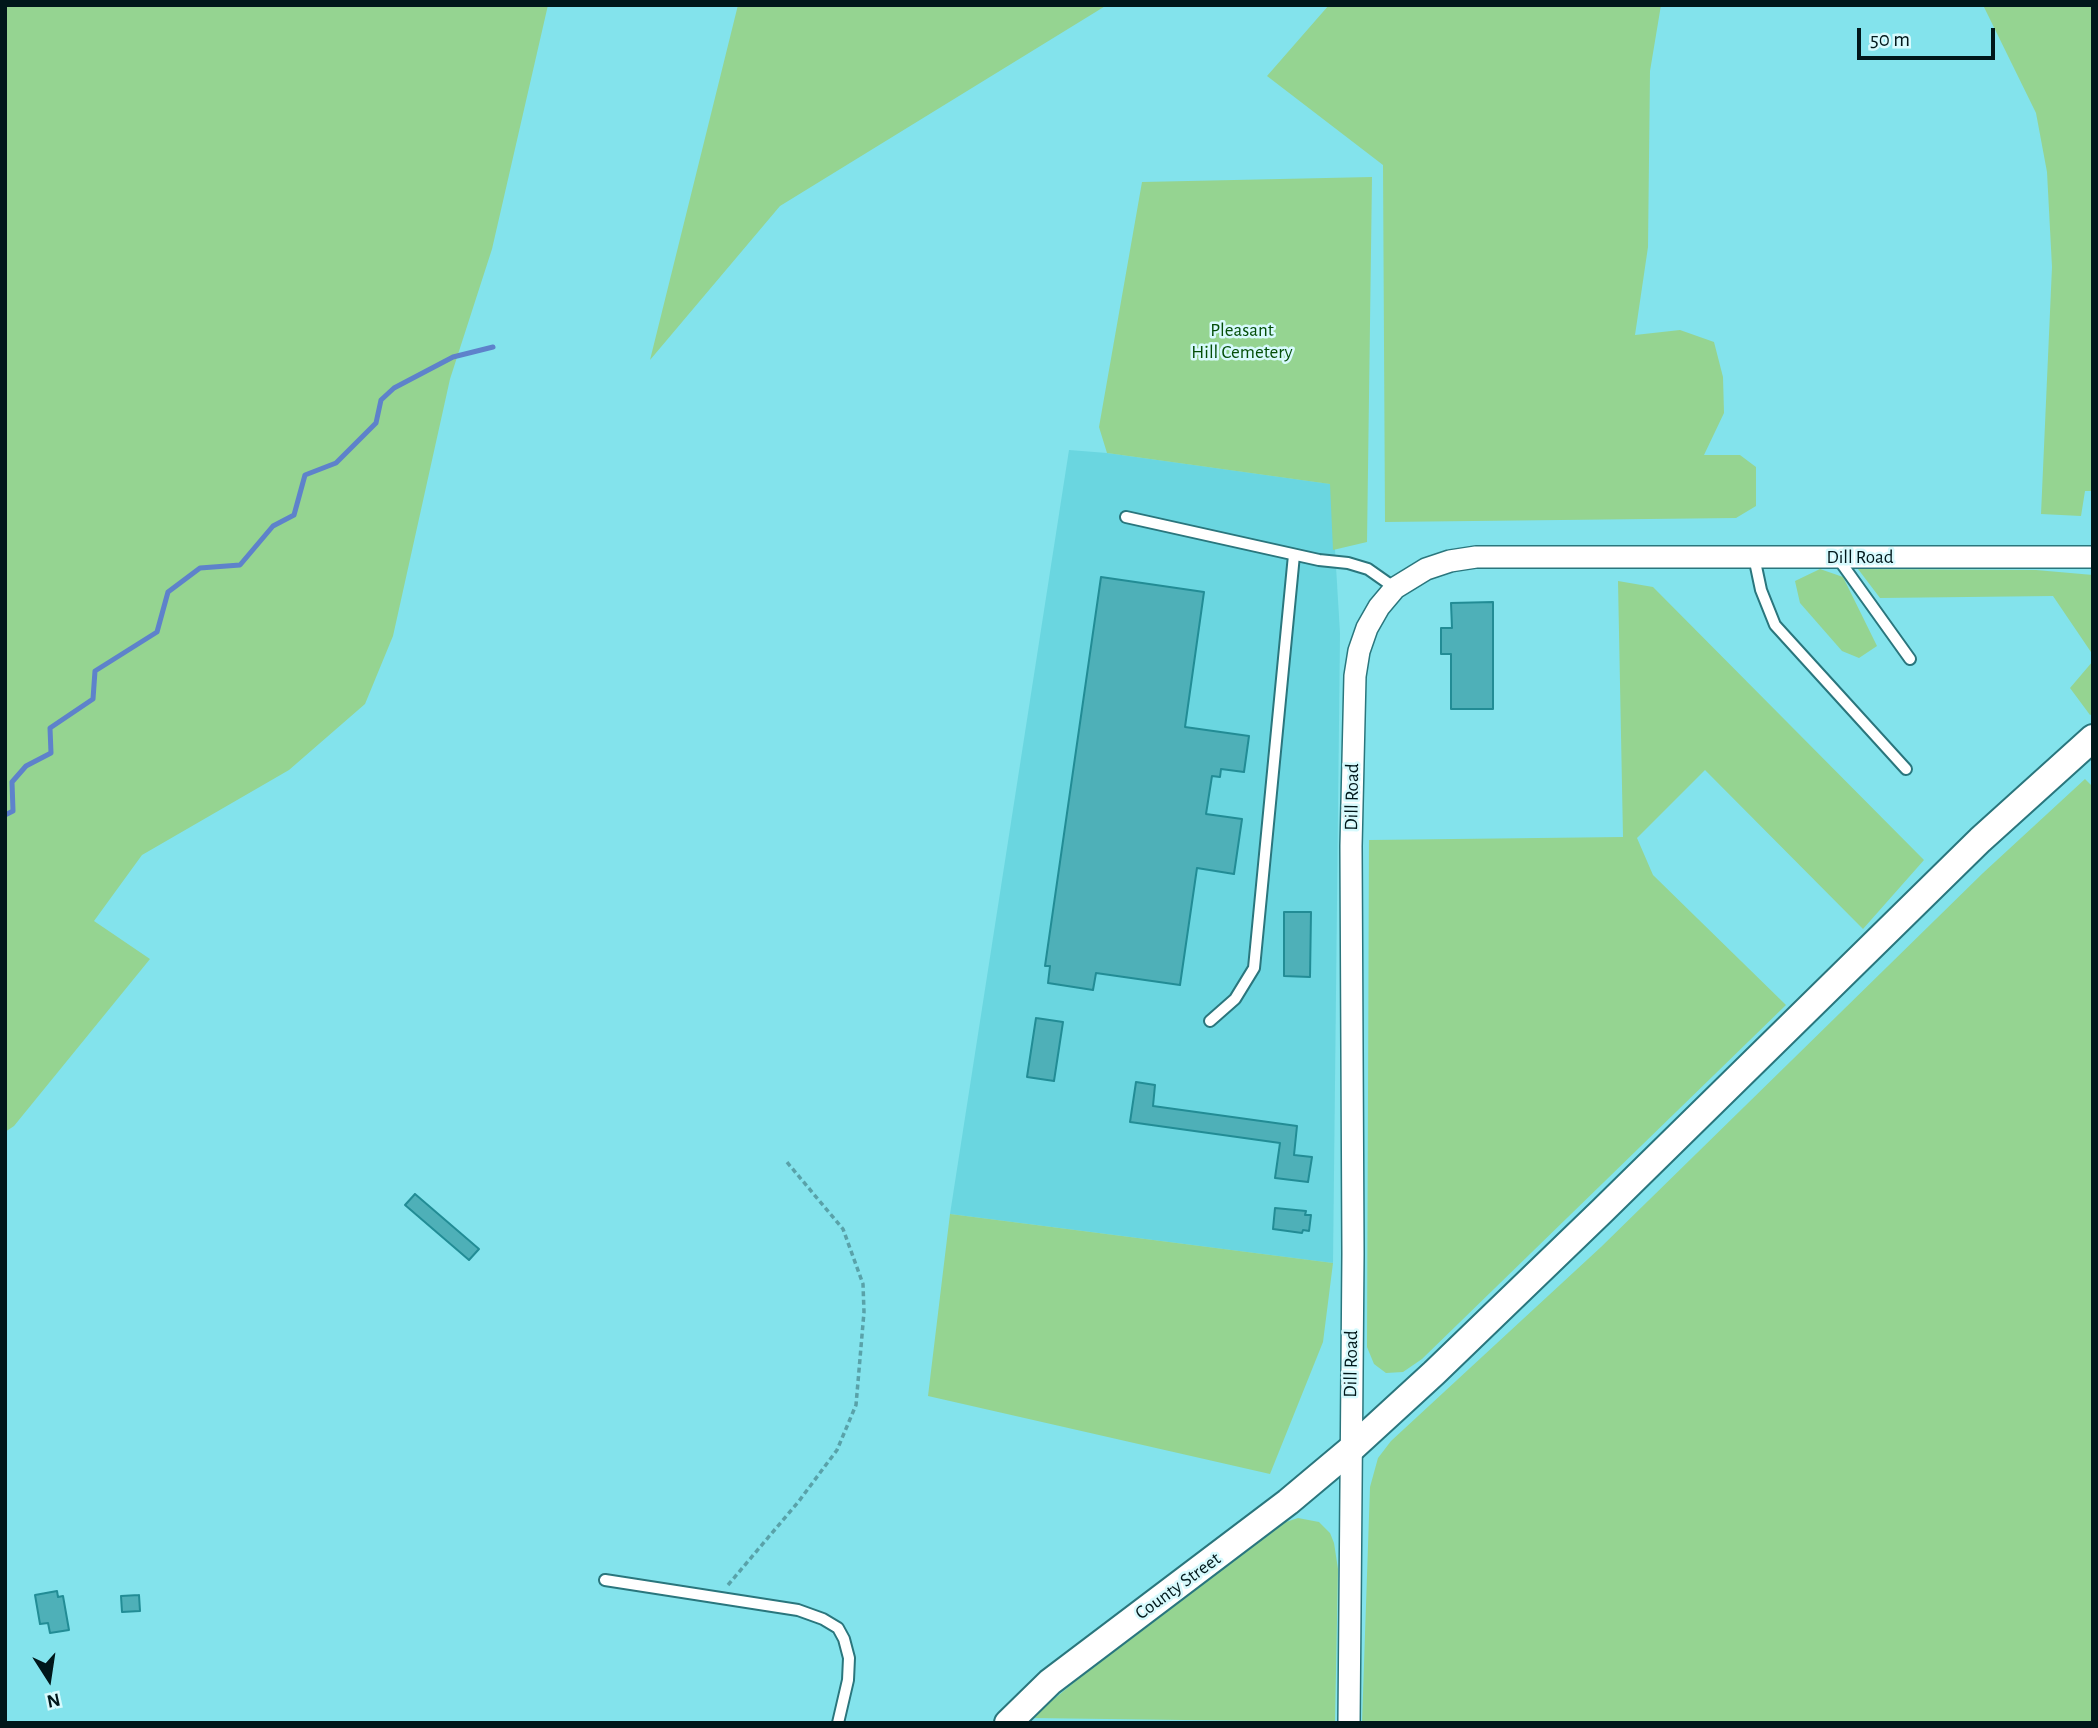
<!DOCTYPE html>
<style>
body{margin:0}
#map{position:relative;width:2098px;height:1728px;overflow:hidden;background:#83e3ec;font-family:"Alegreya Sans",sans-serif}
canvas{display:block}
.frame{position:absolute;inset:0;border:7px solid #00171a;pointer-events:none}
.north{position:absolute;left:14px;top:1644px;width:70px;height:70px;-webkit-text-stroke:5px #d7fafd;paint-order:stroke;rotate:168deg;font-size:19px;font-weight:700;line-height:28px;text-align:center;color:#00171a}
.north::after{content:'';display:block;margin:auto;width:24px;height:32px;background:#00171a;clip-path:polygon(50% 0,100% 100%,50% 72%,0 100%)}
.scale{position:absolute;left:1857px;top:28px;width:138px;height:32px;box-sizing:border-box;border:4px solid #00171a;border-top:0;padding-left:9px;font-size:21px;line-height:24px;white-space:nowrap;color:#00171a;-webkit-text-stroke:5px #d7fafd;paint-order:stroke}
</style>
<div id="map">
<canvas width="2098" height="1728"></canvas>
<div class="frame"></div>
<div class="north">N</div>
<div class="scale">50 m</div>
</div>
<script>
const ctx = document.querySelector('canvas').getContext('2d');
ctx.lineJoin = 'round';
function fillPath(path, color) {
  ctx.fillStyle = color;
  ctx.fill(path, 'evenodd');
}
function toPath(rows) {
  const path = new Path2D();
  for (const r of rows) {
    path.moveTo(r[0], r[1]);
    for (let i = 2; i < r.length; i += 2) path.lineTo(r[i], r[i + 1]);
  }
  return path;
}
function stroke(path, color, width, dash) {
  ctx.strokeStyle = color;
  ctx.lineWidth = width;
  ctx.lineCap = dash ? 'butt' : 'round';
  ctx.setLineDash(dash || []);
  ctx.stroke(path);
}
function write(font, color, halo, rows, align = 'center') {
  ctx.font = font + ' "Alegreya Sans",sans-serif';
  ctx.lineWidth = 5;
  ctx.setLineDash([]);
  ctx.textBaseline = 'middle';
  ctx.strokeStyle = halo;
  ctx.fillStyle = color;
  for (const [text, x, y, turn = 0] of rows) {
    ctx.save();
    ctx.translate(x, y);
    ctx.rotate((+turn || 0) * Math.PI / 180);
    ctx.textAlign = isNaN(turn) ? turn : align;
    if (halo) ctx.strokeText(text, 0, 0);
    ctx.fillText(text, 0, 0);
    ctx.restore();
  }
}
const built = toPath([
 [1069,450,1107,453,1331,484,1340,633,1333,1263,950,1214]
]);
const green = toPath([
 [5,5,548,5,492,249,450,379,393,636,365,704,289,770,142,855,94,921,150,959,14,1126,5,1132],
 [738,5,1107,5,780,206,650,360],
 [1329,5,1661,5,1650,71,1648,247,1635,335,1680,330,1714,342,1723,377,1724,413,1704,455,1740,455,1756,467,1756,506,1736,518,1385,522,1383,165,1267,76],
 [1983,5,2093,5,2093,491,2085,491,2081,516,2041,514,2052,267,2047,172,2036,113],
 [1372,177,1367,542,1333,550,1330,484,1107,453,1099,427,1142,182],
 [1820,569,1843,577,1877,646,1859,658,1842,651,1800,603,1795,581],
 [1858,569,2036,570,2093,575,2093,655,2053,596,1880,598],
 [1618,581,1653,587,1924,860,1863,929,1705,770,1637,838,1653,875,1786,1005,1422,1359,1403,1372,1386,1373,1374,1364,1367,1347,1369,840,1623,837],
 [2093,661,2093,714,2090,715,2070,688],
 [2085,779,2093,787,2093,1723,1362,1723,1370,1487,1378,1458,1391,1441,1601,1247,1983,873],
 [950,1214,1333,1263,1323,1342,1270,1474,928,1396],
 [1298,1518,1319,1522,1330,1533,1334,1543,1338,1569,1335,1722,1031,1718,1077,1680,1286,1522]
]);
const stream = toPath([
 [5,815,13,811,12,782,26,766,51,753,50,728,93,699,95,671,157,632,168,592,200,568,240,565,273,526,294,515,305,475,336,463,376,423,381,400,394,388,453,357,493,347]
]);
const building = toPath([
 [1101,577,1204,592,1185,727,1249,736,1244,772,1221,769,1220,777,1212,776,1206,814,1242,819,1234,874,1197,868,1180,985,1096,973,1093,990,1048,983,1050,966,1045,966,1101,577],
 [1493,602,1493,709,1451,709,1451,654,1441,654,1441,628,1452,628,1451,603,1493,602],
 [1284,912,1311,912,1310,977,1284,976,1284,912],
 [1036,1018,1063,1022,1054,1081,1027,1077,1036,1018],
 [1136,1082,1155,1085,1153,1106,1297,1126,1294,1155,1312,1157,1308,1182,1275,1178,1280,1143,1130,1122,1136,1082],
 [415,1194,479,1249,469,1260,405,1205,415,1194],
 [1275,1208,1306,1211,1305,1215,1311,1215,1309,1231,1303,1230,1302,1233,1273,1229,1275,1208],
 [57,1591,58,1597,63,1596,69,1630,50,1633,48,1623,40,1624,35,1595,57,1591],
 [139,1595,140,1611,122,1612,121,1596,139,1595]
]);
const path = toPath([
 [728,1585,799,1501,837,1450,856,1405,864,1312,863,1284,843,1229,786,1161]
]);
const service = toPath([
 [1126,517,1319,560,1348,563,1368,569,1395,588],
 [1754,557,1761,590,1775,625,1906,769],
 [1837,557,1910,659],
 [1210,1021,1235,999,1254,968,1294,555],
 [605,1580,798,1610,823,1619,838,1628,844,1639,849,1658,848,1680,838,1723]
]);
const minor = toPath([
 [1349,1723,1353,1254,1351,846,1355,676,1359,651,1367,628,1379,607,1395,588,1426,569,1450,561,1476,557,2093,557]
]);
const tertiary = toPath([
 [1008,1723,1050,1682,1288,1502,1350,1450,1434,1373,1602,1211,1980,840,2093,738]
]);
const parkNames = [
 ["Pleasant",1242,330],
 ["Hill Cemetery",1242,352]
];
const streetNames = [
 ["Dill Road",1860,557],
 ["Dill Road",1352,797,-89],
 ["Dill Road",1351,1364,-89],
 ["County Street",1178,1586,-36]
];
fillPath(built, '#6ad6e0');
fillPath(green, '#95d491');
stroke(stream, '#5e82cb', 5);
fillPath(building, '#4eb0b8');
stroke(building, '#228c95', 2);
stroke(service, '#2a767d', 14);
stroke(minor, '#2a767d', 24);
stroke(tertiary, '#2a767d', 30);
stroke(path, '#59a2a9', 3.5, [5, 3.5]);
stroke(service, '#fff', 10);
stroke(minor, '#fff', 21);
stroke(tertiary, '#fff', 26);
write('19px', '#044e08', '#d7fafd', parkNames);
write('19px', '#00171a', '#d7fafd', streetNames);
</script>
